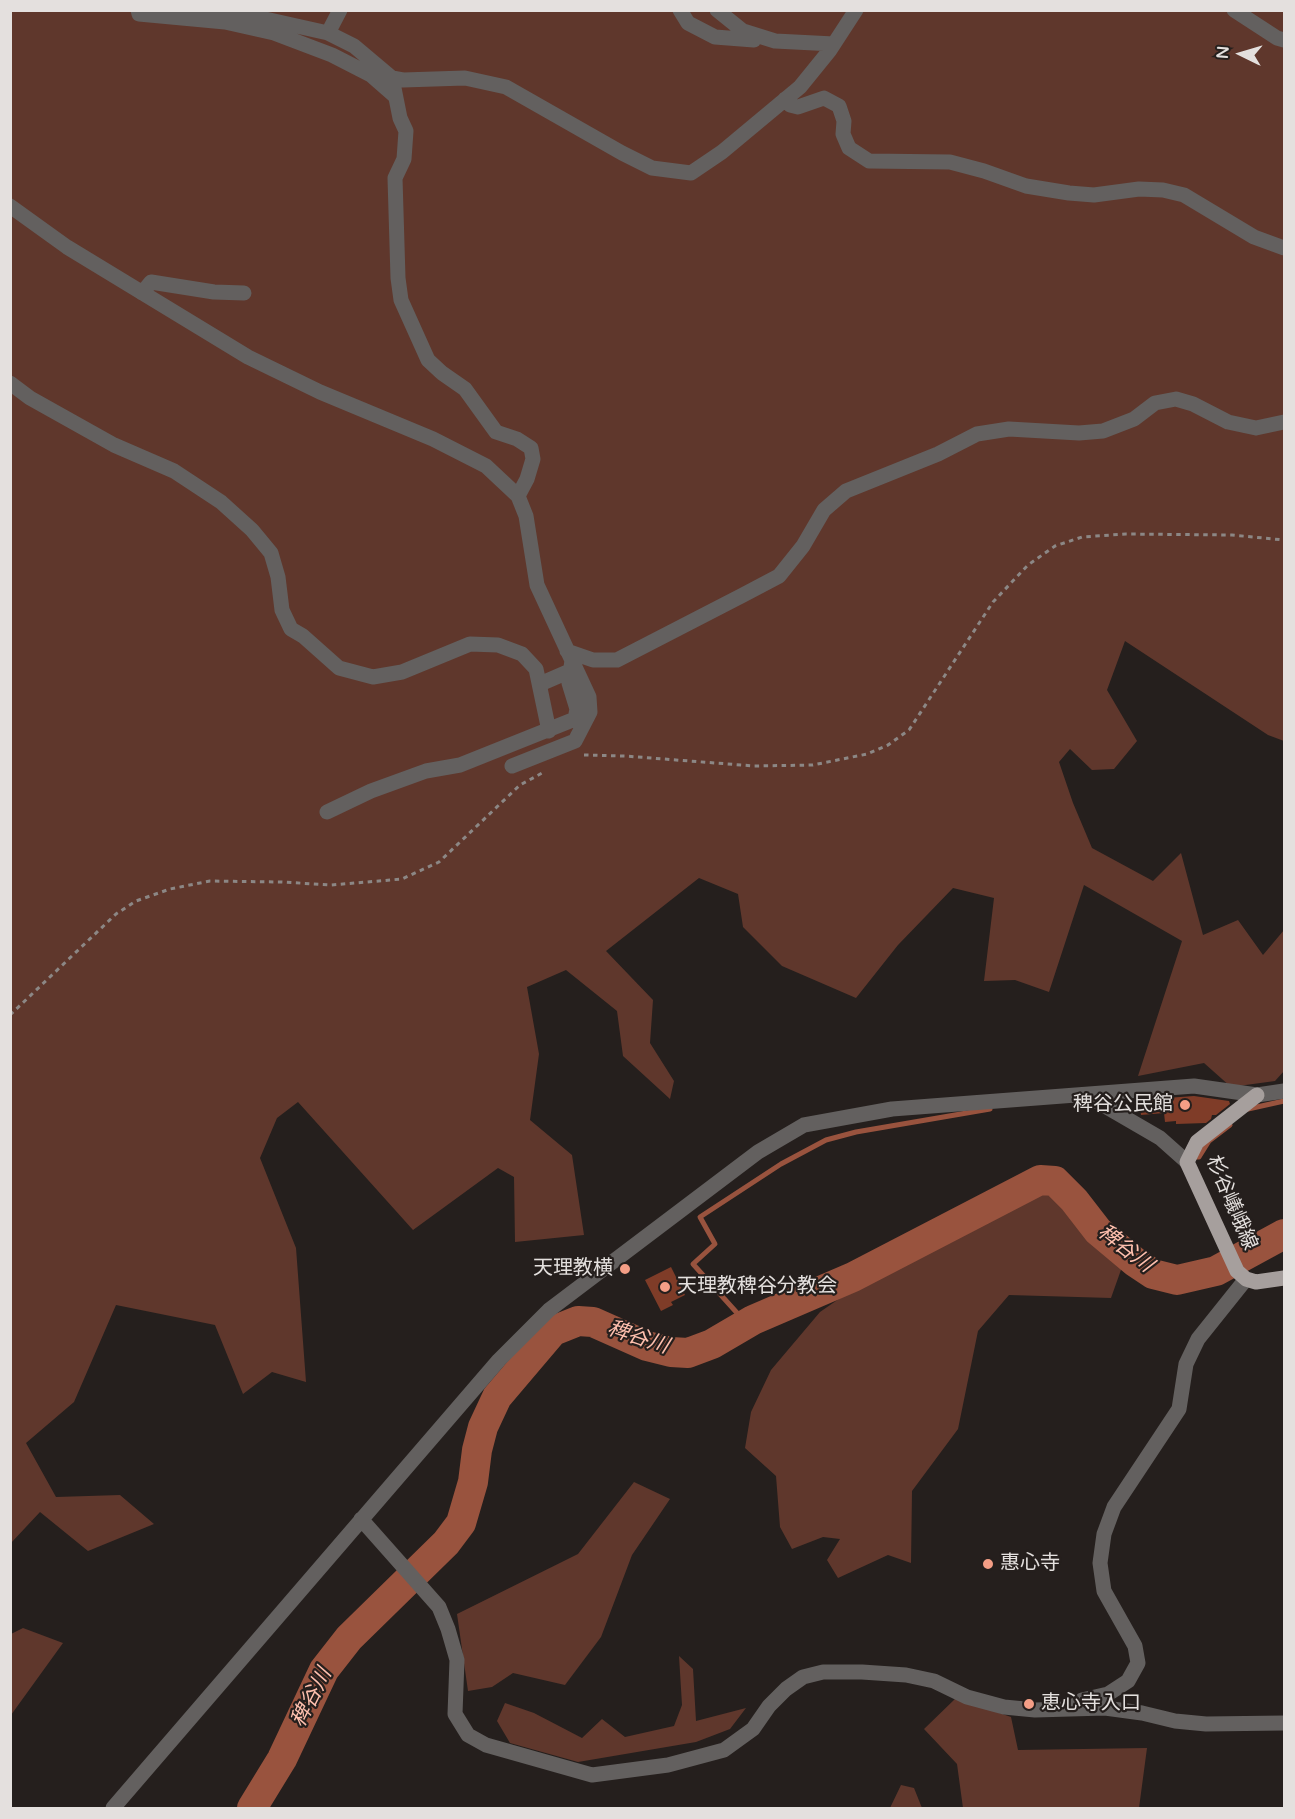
<!DOCTYPE html>
<meta charset="utf-8">
<style>
body{margin:0}
#map{position:relative;width:1295px;height:1819px;overflow:hidden;background:#251f1d;font-family:"Varela Round",sans-serif}
canvas{display:block}
.frame{position:absolute;inset:0;border:12px solid #e4e0de;pointer-events:none}
.north{position:absolute;left:1211px;top:24px;width:60px;height:60px;-webkit-text-stroke:4px #251f1d;paint-order:stroke;rotate:275deg;font-size:16px;font-weight:700;line-height:24px;text-align:center;color:#e4e0de}
.north::after{content:'';display:block;margin:auto;width:21px;height:27px;background:#e4e0de;clip-path:polygon(50% 0,100% 100%,50% 72%,0 100%)}
</style>
<div id="map">
<canvas width="1295" height="1819"></canvas>
<div class="frame"></div>
<div class="north">N</div>
</div>
<script>
const ctx = document.querySelector('canvas').getContext('2d');
ctx.lineJoin = 'round';
function fillPath(path, color) {
  ctx.fillStyle = color;
  ctx.fill(path, 'evenodd');
}
function toPath(rows) {
  const path = new Path2D();
  for (const r of rows) {
    path.moveTo(r[0], r[1]);
    for (let i = 2; i < r.length; i += 2) path.lineTo(r[i], r[i + 1]);
  }
  return path;
}
function stroke(path, color, width, dash) {
  ctx.strokeStyle = color;
  ctx.lineWidth = width;
  ctx.lineCap = dash ? 'butt' : 'round';
  ctx.setLineDash(dash || []);
  ctx.stroke(path);
}
function write(font, color, halo, rows, align = 'center') {
  ctx.font = font + ' "Varela Round","Noto Sans JP",sans-serif';
  ctx.lineWidth = 4.5;
  ctx.setLineDash([]);
  ctx.textBaseline = 'middle';
  ctx.strokeStyle = halo;
  ctx.fillStyle = color;
  for (const [text, x, y, turn = 0] of rows) {
    ctx.save();
    ctx.translate(x, y);
    ctx.rotate((+turn || 0) * Math.PI / 180);
    ctx.textAlign = isNaN(turn) ? turn : align;
    if (halo) ctx.strokeText(text, 0, 0);
    ctx.fillText(text, 0, 0);
    ctx.restore();
  }
}
const green = toPath([
 [11,11,1284,11,1284,741,1268,735,1125,641,1107,690,1137,741,1114,769,1092,770,1070,749,1059,762,1073,803,1092,848,1153,881,1181,853,1203,935,1238,920,1263,955,1284,930,1284,1071,1275,1081,1231,1087,1204,1063,1138,1076,1182,941,1084,885,1049,992,1015,980,984,981,994,898,953,888,898,945,856,998,782,966,743,927,738,894,699,878,606,951,653,1000,650,1043,674,1081,670,1099,623,1056,617,1011,566,970,527,987,539,1054,530,1120,572,1155,584,1235,515,1242,514,1177,498,1168,413,1230,298,1102,277,1118,260,1158,296,1248,306,1382,272,1372,243,1394,215,1325,116,1305,74,1402,26,1443,56,1497,120,1495,154,1524,88,1551,40,1512,11,1543],
 [1030,1185,1077,1209,1122,1267,1111,1298,1009,1295,978,1331,958,1429,912,1491,911,1563,888,1555,838,1578,827,1560,840,1539,823,1537,792,1549,780,1527,776,1476,745,1448,751,1412,771,1370,820,1312,859,1285,966,1226],
 [634,1482,670,1499,632,1555,601,1637,565,1685,513,1673,492,1687,468,1691,457,1614,578,1554],
 [23,1628,63,1643,11,1715,11,1634],
 [679,1656,693,1669,696,1721,746,1708,730,1729,696,1742,578,1762,510,1743,497,1721,505,1703,534,1713,582,1738,602,1719,625,1737,674,1726,682,1705],
 [956,1698,1011,1717,1018,1750,1147,1748,1139,1808,963,1808,957,1764,924,1729],
 [901,1785,914,1788,922,1808,890,1808]
]);
const stream = toPath([
 [1248,1109,1284,1101],
 [1193,1157,1199,1157,1209,1141,1230,1125],
 [744,1326,738,1314,693,1264,715,1244,700,1217,781,1164,826,1140,856,1132,990,1109]
]);
const river = toPath([
 [252,1808,282,1759,324,1670,349,1638,446,1543,461,1523,473,1482,477,1450,483,1427,497,1397,553,1331,578,1321,593,1322,647,1346,671,1352,688,1353,712,1344,753,1320,853,1277,1040,1180,1055,1181,1074,1200,1098,1231,1135,1262,1153,1274,1177,1280,1216,1271,1284,1234]
]);
const building = toPath([
 [1194,1096,1229,1101,1230,1104,1216,1115,1212,1115,1211,1119,1206,1123,1176,1124,1176,1121,1165,1122,1164,1113,1141,1115,1139,1100],
 [671,1267,685,1295,671,1302,673,1305,661,1311,645,1280]
]);
const path = toPath([
 [584,755,625,756,754,766,813,765,867,754,888,745,909,730,993,602,1028,565,1055,546,1082,537,1126,534,1232,535,1284,540],
 [10,1015,116,914,136,901,170,889,210,881,282,882,331,885,402,879,439,862,520,785,544,772]
]);
const minor = toPath([
 [138,10,139,14,225,22,274,33,332,55,371,75,395,96],
 [202,10,234,12,328,33,354,46,392,78,403,80,465,78,506,87,622,153,652,168,691,173,722,152,800,87,830,50,856,10],
 [680,10,688,23,715,37,754,40],
 [717,10,743,31,775,41,834,44],
 [1234,10,1277,38,1284,40],
 [328,33,340,10],
 [392,78,400,118,406,131,404,159,395,178,398,278,401,300,428,360,442,373,465,389,496,432,517,439,531,448,533,459,527,479,518,496],
 [785,99,790,105,798,107,824,98,839,106,844,121,843,134,849,148,869,161,950,162,984,171,1026,186,1069,193,1094,195,1139,189,1163,190,1184,195,1254,237,1284,248],
 [10,206,67,247,248,357,320,392,433,439,486,466,518,496,526,516,537,585,589,697,590,712,575,741,512,766],
 [142,293,151,282,214,292,244,293],
 [10,383,30,398,114,445,174,471,221,502,252,530,271,553,278,577,282,610,291,629,303,636,339,668,373,677,402,672,470,644,498,645,522,654,536,669,549,731],
 [567,651,593,660,617,660,743,595,779,576,803,546,824,510,846,491,938,454,977,434,1009,429,1079,433,1103,431,1134,419,1155,403,1176,399,1193,404,1228,422,1256,428,1284,422],
 [540,684,570,671],
 [327,812,371,791,426,771,460,765,575,719,577,709,569,683,572,660],
 [1086,1095,1160,1138,1187,1162],
 [361,1519,439,1607,448,1629,457,1660,455,1714,468,1735,486,1745,592,1775,668,1765,724,1750,753,1729,769,1706,786,1689,803,1677,823,1672,862,1672,906,1675,934,1681,967,1697,1004,1707,1035,1710,1105,1708,1142,1713,1175,1721,1206,1724,1284,1723],
 [1070,1709,1082,1700,1108,1694,1128,1681,1138,1663,1135,1646,1104,1591,1100,1563,1104,1534,1114,1507,1179,1409,1186,1364,1198,1339,1246,1279],
 [113,1808,499,1360,549,1310,758,1152,804,1125,892,1109,1194,1086,1257,1095,1284,1091]
]);
const major = toPath([
 [1257,1095,1197,1142,1187,1162,1237,1271,1246,1279,1256,1282,1284,1278]
]);
const markers = [
 [1185,1105,6,"#f49e86"],
 [625,1269,6,"#f49e86"],
 [665,1287,6,"#f49e86"],
 [988,1564,6,"#f49e86"],
 [1029,1704,6,"#f49e86"]
];
const poiNames = [
 ["稗谷公民館",1173,1105,"right"],
 ["天理教横",613,1269,"right"],
 ["天理教稗谷分教会",677,1287],
 ["惠心寺",1000,1564],
 ["恵心寺入口",1041,1704]
];
const streetNames = [
 ["杉谷嶬峨線",1231,1203,67]
];
const waterNames = [
 ["稗谷川",1125,1249,38],
 ["稗谷川",638,1338,18],
 ["稗谷川",312,1698,-63]
];
fillPath(green, '#5f372c');
stroke(stream, '#99533e', 5);
stroke(river, '#99533e', 30);
fillPath(building, '#7f3c28');
stroke(path, '#8c8785', 3, [4.5, 4.5]);
stroke(minor, '#63605f', 15);
stroke(major, '#a69f9d', 15);
for (const [x, y, r, color] of markers) {
  const dot = new Path2D();
  dot.arc(x, y, r, 0, 2 * Math.PI);
  ctx.fillStyle = color;
  ctx.fill(dot);
  stroke(dot, '#251f1d', 2);
}
write('20px', '#e4e0de', '#251f1d', poiNames, 'left');
write('20px', '#e4e0de', '#251f1d', streetNames);
write('italic 21px', '#ffc0ae', '#251f1d', waterNames);
</script>
